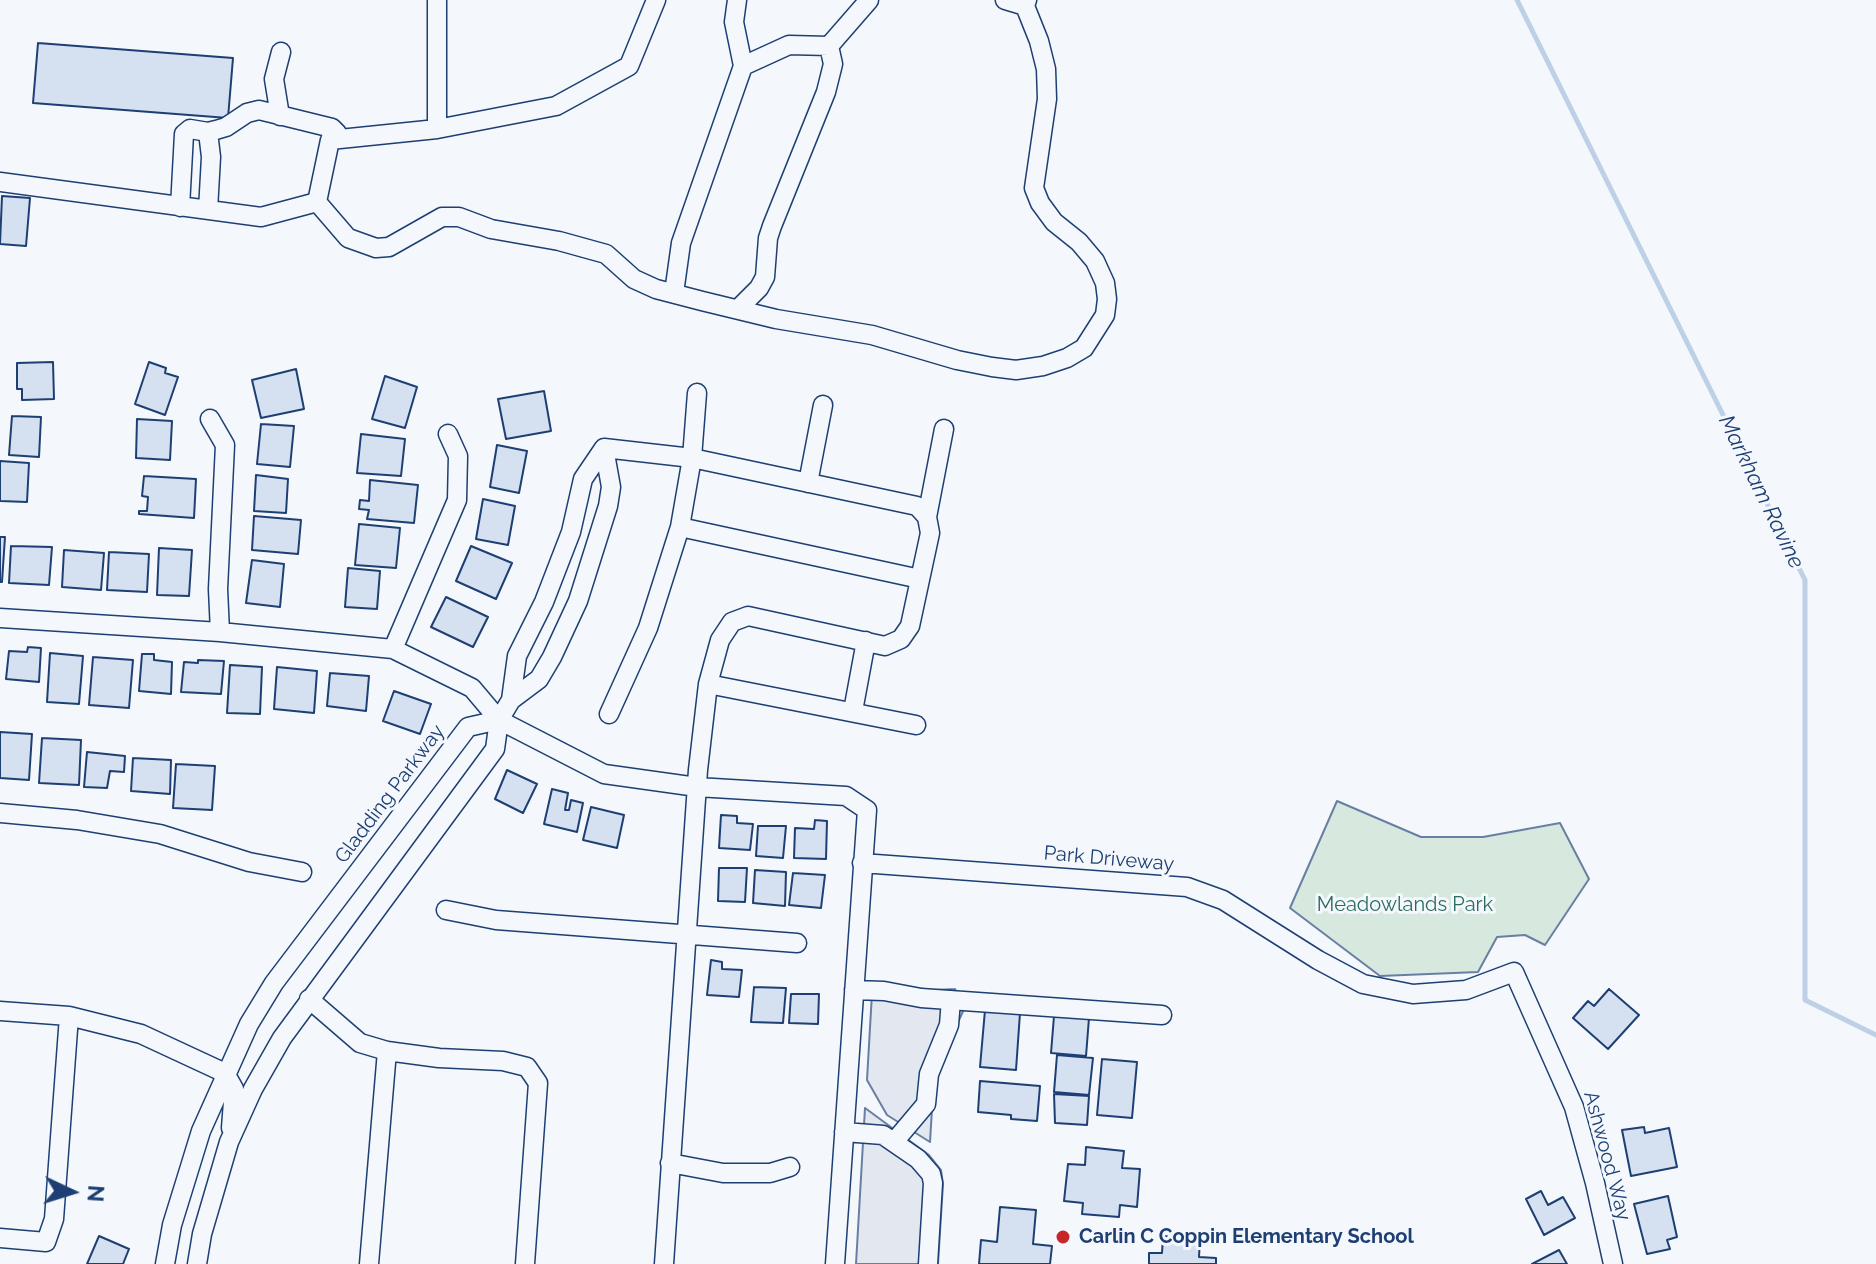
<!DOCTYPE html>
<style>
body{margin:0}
#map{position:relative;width:1876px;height:1264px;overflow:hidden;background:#f4f7fb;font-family:Raleway,sans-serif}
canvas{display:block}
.north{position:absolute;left:32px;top:1152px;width:80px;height:80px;-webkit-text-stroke:6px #f4f7fb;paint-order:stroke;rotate:94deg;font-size:22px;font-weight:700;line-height:32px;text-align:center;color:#1d3f73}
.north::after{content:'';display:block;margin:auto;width:28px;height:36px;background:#1d3f73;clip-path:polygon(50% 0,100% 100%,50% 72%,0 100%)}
</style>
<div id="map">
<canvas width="1876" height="1264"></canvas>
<div class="north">N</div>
</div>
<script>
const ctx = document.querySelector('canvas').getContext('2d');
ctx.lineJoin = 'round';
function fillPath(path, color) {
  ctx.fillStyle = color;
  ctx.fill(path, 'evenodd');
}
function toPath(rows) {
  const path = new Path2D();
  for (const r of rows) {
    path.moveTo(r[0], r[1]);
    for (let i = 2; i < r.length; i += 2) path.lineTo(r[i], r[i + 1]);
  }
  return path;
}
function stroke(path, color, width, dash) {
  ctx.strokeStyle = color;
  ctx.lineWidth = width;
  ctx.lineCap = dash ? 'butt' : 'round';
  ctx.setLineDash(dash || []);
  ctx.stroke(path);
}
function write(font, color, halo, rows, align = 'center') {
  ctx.font = font + ' Raleway,sans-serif';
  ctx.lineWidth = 6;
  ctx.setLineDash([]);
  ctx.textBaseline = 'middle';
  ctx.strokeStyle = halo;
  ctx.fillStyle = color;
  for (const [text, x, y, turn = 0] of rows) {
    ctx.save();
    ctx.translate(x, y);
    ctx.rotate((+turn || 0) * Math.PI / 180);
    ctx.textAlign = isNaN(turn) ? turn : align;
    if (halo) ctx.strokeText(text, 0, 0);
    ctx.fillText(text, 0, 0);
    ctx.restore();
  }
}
const green = toPath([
 [1337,801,1421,837,1483,837,1560,823,1589,879,1545,945,1525,935,1497,937,1478,972,1380,976,1290,908,1337,801]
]);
const parking = toPath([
 [955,989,964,1009,934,1076,930,1142,887,1115,867,1080,872,993,955,989],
 [865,1108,929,1155,941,1170,943,1184,938,1264,856,1264,865,1108]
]);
const stream = toPath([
 [1517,0,1805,580,1805,1000,1876,1035]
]);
const building = toPath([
 [38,43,233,58,228,118,33,103,38,43],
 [2,196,30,198,26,246,0,244,2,196],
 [53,362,54,399,22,400,22,389,17,389,17,363,53,362],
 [149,362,166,368,165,373,178,377,165,415,135,404,149,362],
 [296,369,304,409,261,418,252,380,296,369],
 [385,376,417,387,405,428,372,419,385,376],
 [544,391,551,431,506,439,498,399,544,391],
 [12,416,41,417,39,457,9,455,12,416],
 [137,419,172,421,170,460,136,458,137,419],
 [261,424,294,426,290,467,257,464,261,424],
 [361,434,405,439,401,476,357,473,361,434],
 [497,445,527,451,519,493,490,487,497,445],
 [0,461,29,463,27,502,0,501,0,461],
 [256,475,288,479,286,513,254,511,256,475],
 [144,476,196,479,194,518,139,514,139,511,147,511,148,497,142,496,144,476],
 [370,480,418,485,414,523,367,519,369,510,359,509,360,500,369,501,370,480],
 [483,499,515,506,508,545,476,539,483,499],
 [254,516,301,520,298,554,252,550,254,516],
 [359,524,400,528,396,568,355,565,359,524],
 [0,537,5,537,2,582,0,582,0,537],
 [11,546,52,547,49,585,9,583,11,546],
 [471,546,512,563,496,599,456,581,471,546],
 [159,548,192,550,189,596,157,595,159,548],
 [64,550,104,553,101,590,62,587,64,550],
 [109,552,149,554,147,592,107,590,109,552],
 [252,560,284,564,280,607,246,603,252,560],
 [348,568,380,571,377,609,345,607,348,568],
 [446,597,488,617,473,647,431,627,446,597],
 [28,647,41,648,39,682,6,679,9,651,27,652,28,647],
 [50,653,83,656,79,704,47,702,50,653],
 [142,654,154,654,154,660,172,662,171,694,139,691,142,654],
 [93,657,133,660,129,708,89,705,93,657],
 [198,660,224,661,221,694,181,692,184,662,198,663,198,660],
 [230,665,262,667,260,714,227,713,230,665],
 [277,667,317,671,314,713,274,709,277,667],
 [330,673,369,676,366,711,327,706,330,673],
 [394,691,431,704,420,734,383,721,394,691],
 [0,732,32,734,29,780,0,778,0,732],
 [42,738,81,740,79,785,39,783,42,738],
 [87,752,125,756,124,772,110,771,107,788,84,787,87,752],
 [133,758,171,760,170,794,131,791,133,758],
 [176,764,215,766,212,810,173,808,176,764],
 [507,770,537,784,523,813,495,799,507,770],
 [552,789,568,793,565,810,569,810,571,800,583,803,577,832,544,824,552,789],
 [591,807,624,815,617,848,583,840,591,807],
 [721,815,737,816,737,823,753,824,750,850,719,848,721,815],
 [815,820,827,821,826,859,794,858,795,828,814,829,815,820],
 [758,826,786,826,783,858,756,856,758,826],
 [719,868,747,868,745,902,718,901,719,868],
 [755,870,786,872,785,906,753,903,755,870],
 [793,873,825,875,821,908,789,905,793,873],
 [711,960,722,962,722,969,742,970,739,997,707,995,711,960],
 [754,987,786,988,783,1023,751,1022,754,987],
 [1609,989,1639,1015,1608,1049,1573,1018,1588,1001,1594,1006,1609,989],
 [791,994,819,994,818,1024,789,1023,791,994],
 [985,1010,1020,1013,1016,1070,980,1067,985,1010],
 [1054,1016,1089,1018,1086,1056,1051,1053,1054,1016],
 [1057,1055,1093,1058,1089,1095,1054,1092,1057,1055],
 [1102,1059,1137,1062,1132,1118,1097,1115,1102,1059],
 [980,1081,1040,1086,1037,1121,1011,1119,1011,1115,978,1112,980,1081],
 [1054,1094,1089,1096,1087,1125,1055,1123,1054,1094],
 [1644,1127,1645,1133,1669,1128,1677,1167,1631,1176,1622,1130,1644,1127],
 [1086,1147,1124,1151,1122,1168,1140,1169,1137,1207,1120,1205,1119,1217,1082,1214,1083,1203,1064,1201,1068,1164,1085,1165,1086,1147],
 [1541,1191,1548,1205,1563,1197,1575,1218,1544,1235,1526,1199,1541,1191],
 [1668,1196,1677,1237,1667,1240,1670,1249,1647,1254,1634,1204,1668,1196],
 [1000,1207,1036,1210,1033,1244,1052,1246,1050,1264,979,1264,981,1240,997,1242,1000,1207],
 [99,1236,129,1249,123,1264,87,1264,99,1236],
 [1163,1236,1200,1239,1199,1257,1216,1258,1216,1264,1149,1264,1149,1253,1162,1253,1163,1236],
 [1559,1250,1567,1264,1532,1264,1559,1250]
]);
const minor = toPath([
 [437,0,437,129],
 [737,0,734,22,743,66,789,45,829,46,869,0],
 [1005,0,1025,6],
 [280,116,274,79,281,52],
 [0,182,261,217,317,202,330,140,437,129,556,106,629,66,656,0],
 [317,202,348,238,376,248,389,247,442,217,459,217,491,229,559,241,606,254,634,279,656,289,702,301,776,319,872,335,957,360,992,367,1016,370,1043,366,1067,358,1084,348,1105,315,1107,299,1105,283,1095,261,1079,242,1054,222,1040,203,1034,188,1047,99,1046,69,1039,41,1025,6,1027,0],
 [180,207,184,134,190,129,208,132,216,130,226,127,247,113,259,110,332,128,337,133,339,139],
 [208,210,211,157,208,132],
 [674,293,681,243,743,66],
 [738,309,759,288,765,277,768,238,772,226,826,92,833,64,829,46],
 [210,419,225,445,218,589,220,632],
 [604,448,692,458,917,506,927,517,930,533,910,626,901,639,885,646,748,616,732,622,720,640,708,684,698,770,664,1264],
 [808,483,823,405],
 [927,517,944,429],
 [680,527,920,579],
 [0,618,220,632,393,649,472,688,499,720,604,774,697,787,846,796,867,810,835,1264],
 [393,649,457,500,458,456,448,434],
 [708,684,916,725],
 [511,700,539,679,552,657,578,601,608,506,611,487,604,448],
 [853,711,866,641],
 [609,714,648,628,680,527,692,458,697,393],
 [0,813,77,820,160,834,249,862,302,872],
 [862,863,1187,887,1223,900,1318,960,1363,984,1413,994,1466,990,1514,972,1574,1107,1595,1183,1613,1264],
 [446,910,496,920,797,943],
 [854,990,884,991,921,998,1162,1015],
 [309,999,360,1043,387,1051,439,1058,503,1061,527,1067,538,1083,525,1264],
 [0,1011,69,1016,54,1219,46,1242,0,1238],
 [69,1016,141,1034,225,1073,234,1089,231,1128],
 [844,1132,883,1135,918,1159,931,1174,933,1183,928,1264],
 [894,1142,926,1104,929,1074,949,1025,951,1000],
 [670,1163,723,1173,770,1173,790,1167],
 [165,1264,172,1225,201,1131,249,1024,274,983,468,727,499,720],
 [197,1264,202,1234,229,1142,253,1089,282,1038,495,749,499,720,511,700,517,656,544,602,571,532,583,479,604,448],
 [369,1264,387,1051]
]);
const markers = [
 [1063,1237,8,"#c62828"]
];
const streetNames = [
 ["Gladding Parkway",390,794,-53],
 ["Park Driveway",1109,859,5],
 ["Ashwood Way",1607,1156,75]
];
const parkNames = [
 ["Meadowlands Park",1405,905]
];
const poiNames = [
 ["Carlin C Coppin Elementary School",1079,1237]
];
const waterNames = [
 ["Markham Ravine",1761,492,64]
];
fillPath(green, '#d7e8df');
stroke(green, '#687fa3', 2);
fillPath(parking, '#e3e8f0');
stroke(parking, '#687fa3', 2);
stroke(stream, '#bed0e5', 5);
fillPath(building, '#d5e0f0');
stroke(building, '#1d3f73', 2);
stroke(minor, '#1d3f73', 21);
stroke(minor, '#f4f7fb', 18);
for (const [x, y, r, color] of markers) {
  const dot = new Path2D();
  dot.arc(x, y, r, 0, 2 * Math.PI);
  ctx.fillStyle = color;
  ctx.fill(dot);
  stroke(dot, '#f4f7fb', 3);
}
write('20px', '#1d3f73', '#f4f7fb', streetNames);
write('20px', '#2c6c60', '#f4f7fb', parkNames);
write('bold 20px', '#1d3f73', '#f4f7fb', poiNames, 'left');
write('italic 22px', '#1d3f73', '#f4f7fb', waterNames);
</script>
